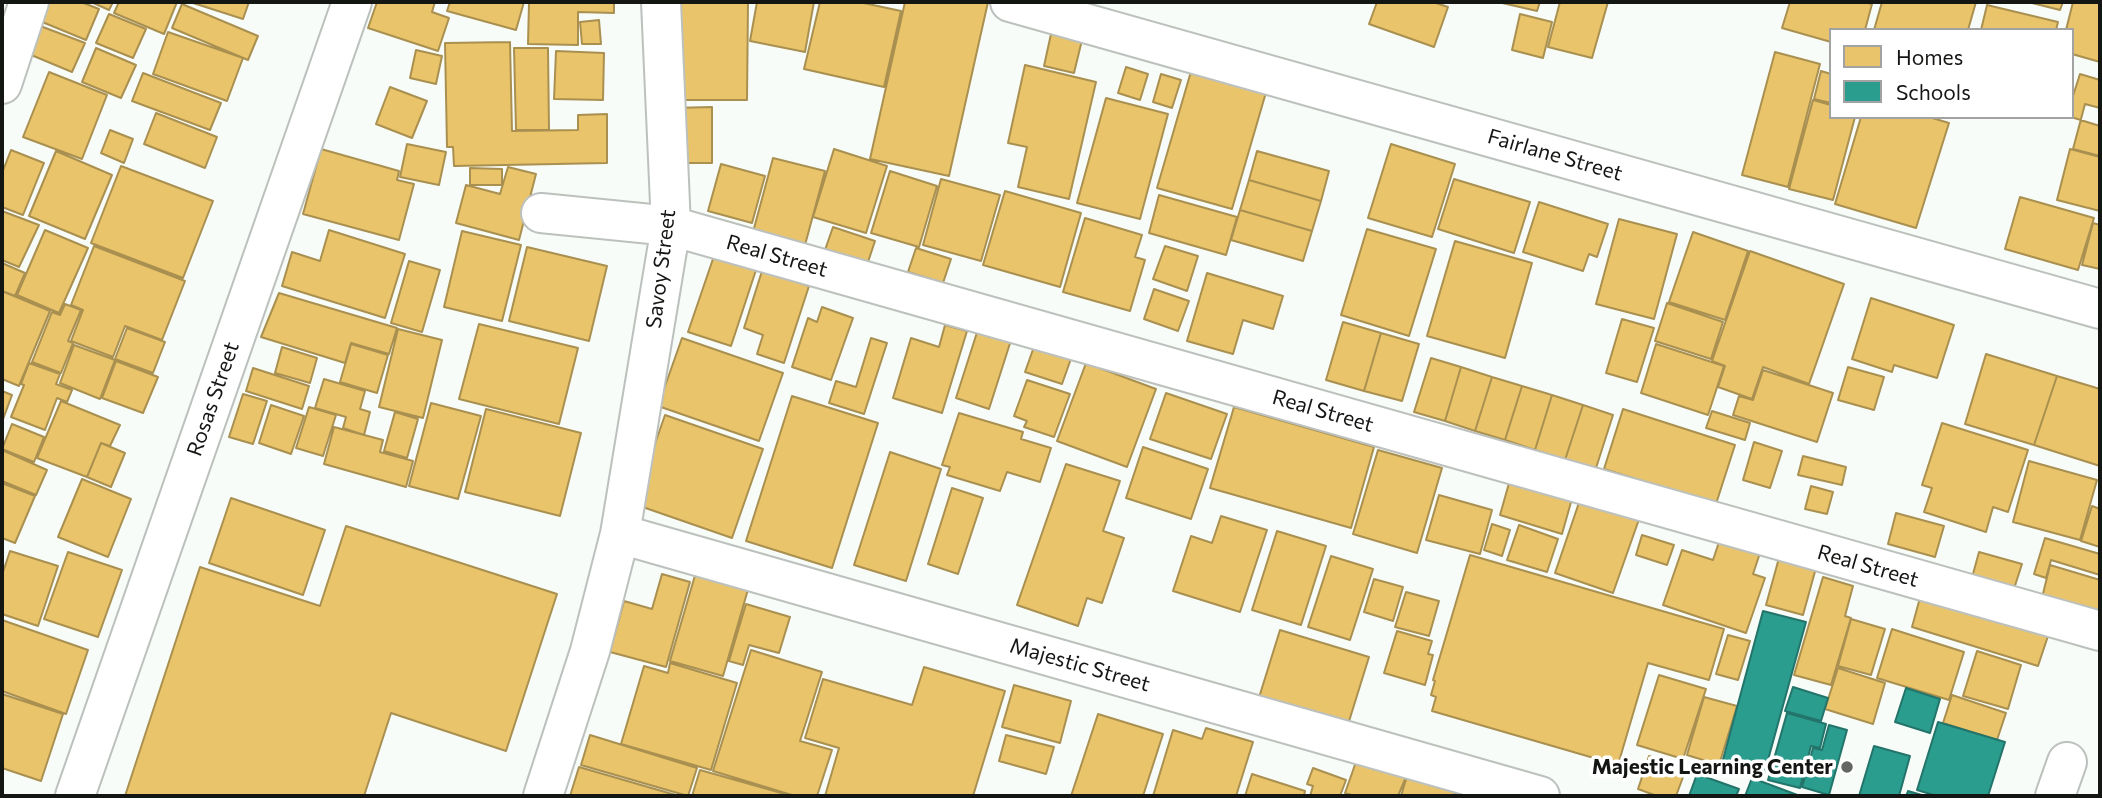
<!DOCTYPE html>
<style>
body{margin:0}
#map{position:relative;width:2102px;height:798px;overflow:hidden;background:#f8fcf8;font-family:Commissioner,sans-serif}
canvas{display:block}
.frame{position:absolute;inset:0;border:4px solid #141613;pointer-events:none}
.legend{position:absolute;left:1829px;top:28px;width:245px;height:91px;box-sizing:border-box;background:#fff;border:2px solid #a1a2a1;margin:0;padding:9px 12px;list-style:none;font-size:21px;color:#141613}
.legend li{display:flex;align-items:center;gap:14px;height:35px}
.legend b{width:35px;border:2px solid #a1a2a1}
</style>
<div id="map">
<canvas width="2102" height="798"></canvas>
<div class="frame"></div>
<ul class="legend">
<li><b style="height:19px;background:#e9c46a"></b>Homes</li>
<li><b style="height:19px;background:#2a9d8f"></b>Schools</li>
</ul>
</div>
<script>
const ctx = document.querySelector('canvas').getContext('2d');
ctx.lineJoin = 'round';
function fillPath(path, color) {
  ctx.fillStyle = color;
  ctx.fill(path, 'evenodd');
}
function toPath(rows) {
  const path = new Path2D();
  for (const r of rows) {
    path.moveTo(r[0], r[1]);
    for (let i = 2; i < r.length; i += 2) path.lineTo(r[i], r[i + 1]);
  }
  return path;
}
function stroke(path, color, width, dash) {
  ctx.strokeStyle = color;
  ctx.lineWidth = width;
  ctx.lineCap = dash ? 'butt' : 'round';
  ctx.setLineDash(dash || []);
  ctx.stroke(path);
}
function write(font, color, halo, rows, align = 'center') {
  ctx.font = font + ' Commissioner,sans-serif';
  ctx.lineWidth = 7;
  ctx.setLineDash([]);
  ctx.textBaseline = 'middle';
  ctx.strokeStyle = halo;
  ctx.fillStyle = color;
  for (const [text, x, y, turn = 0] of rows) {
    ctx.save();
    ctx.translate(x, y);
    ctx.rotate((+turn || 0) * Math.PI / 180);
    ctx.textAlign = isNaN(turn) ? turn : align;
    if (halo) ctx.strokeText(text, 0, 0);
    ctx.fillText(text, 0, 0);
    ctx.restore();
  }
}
const homes = toPath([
 [43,2,81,2,99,9,86,40,35,19,43,2],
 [91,2,113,2,109,10,91,2],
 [119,2,177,2,164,34,114,13,119,2],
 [190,2,249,2,243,19,190,2],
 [377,2,435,2,432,12,449,18,438,51,368,28,377,2],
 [450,2,524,2,516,30,447,11,450,2],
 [529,2,614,2,614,13,578,12,578,45,528,44,529,2],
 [667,2,748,2,747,100,667,100,667,2],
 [757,2,814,2,805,52,750,41,757,2],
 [820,2,859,2,901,11,884,87,804,69,820,2],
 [905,2,988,2,949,176,870,159,905,2],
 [1377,2,1433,2,1448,7,1434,47,1369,24,1377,2],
 [1498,2,1540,2,1537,11,1498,2],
 [1560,2,1608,2,1592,58,1548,47,1560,2],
 [1790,2,1863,2,1872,4,1865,30,1831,30,1831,42,1782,28,1790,2],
 [1882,2,1976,2,1968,30,1874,30,1882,2],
 [2028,2,2063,2,2060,10,2028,2],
 [2073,2,2100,2,2100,62,2072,54,2072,30,2066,30,2073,2],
 [182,4,258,36,248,60,172,28,182,4],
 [1987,5,2058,22,2056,30,1981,30,1987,5],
 [109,14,146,29,133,58,96,43,109,14],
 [1520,14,1552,22,1543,58,1512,50,1520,14],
 [599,20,601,44,582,44,580,22,599,20],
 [35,24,85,43,72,72,24,52,35,24],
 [168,32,243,58,227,101,153,74,168,32],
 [1051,34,1082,40,1074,73,1044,66,1051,34],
 [510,42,512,131,578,130,578,115,607,114,607,163,454,166,453,147,447,147,445,43,510,42],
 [96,48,136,65,121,98,82,82,96,48],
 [514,48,548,48,549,130,516,130,514,48],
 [416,50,442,56,436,84,410,78,416,50],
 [556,51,604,53,603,100,554,99,556,51],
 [1775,52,1820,64,1788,187,1742,175,1775,52],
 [1025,65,1096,82,1069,199,1018,187,1027,147,1008,143,1025,65],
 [1126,67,1148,74,1140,100,1118,93,1126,67],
 [1192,68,1267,89,1232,209,1157,188,1192,68],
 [1821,71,1831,74,1831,103,1814,99,1821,71],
 [49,72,107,95,82,159,23,137,49,72],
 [143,73,221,103,210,130,132,101,143,73],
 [1161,74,1181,80,1172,108,1153,102,1161,74],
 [2080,74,2100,80,2100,126,2071,117,2072,99,2080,74],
 [390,87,427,101,412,138,376,124,390,87],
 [1106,98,1168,114,1140,219,1077,203,1106,98],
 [1813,100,1831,105,1831,117,1855,117,1833,200,1789,189,1813,100],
 [2085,104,2100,108,2100,156,2073,149,2085,104],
 [712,107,712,163,673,163,672,108,712,107],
 [156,113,217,137,205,168,144,144,156,113],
 [1861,117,1929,117,1949,123,1916,228,1835,204,1861,117],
 [110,130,133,139,124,163,101,153,110,130],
 [407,144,446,152,439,185,400,177,407,144],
 [1391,144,1455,164,1432,237,1368,218,1391,144],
 [321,149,399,171,397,180,414,184,399,240,303,214,321,149],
 [834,149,887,166,866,233,813,217,834,149],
 [2070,149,2100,157,2100,211,2057,200,2070,149],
 [11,150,44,163,23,215,2,207,2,173,11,150],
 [56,151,112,175,85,239,29,216,56,151],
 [1257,151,1329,171,1321,201,1249,180,1257,151],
 [773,158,825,171,805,245,753,232,773,158],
 [721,164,765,176,752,223,708,211,721,164],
 [121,166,213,201,183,278,91,243,121,166],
 [508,167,536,174,519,240,456,223,466,185,500,194,508,167],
 [470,168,502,169,502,185,470,185,470,168],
 [890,171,937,186,919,247,871,233,890,171],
 [941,179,1000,195,981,261,923,245,941,179],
 [1454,179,1530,202,1514,253,1438,229,1454,179],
 [1249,180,1321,201,1312,231,1240,210,1249,180],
 [1005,191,1081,213,1060,287,983,265,1005,191],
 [1159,195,1237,217,1226,255,1149,233,1159,195],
 [2020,197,2094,218,2078,270,2005,249,2020,197],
 [1539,202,1608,224,1597,257,1589,254,1583,271,1523,252,1539,202],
 [1240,210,1312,231,1303,261,1231,240,1240,210],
 [2,211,39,225,19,267,2,260,2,211],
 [1085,218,1142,235,1135,257,1145,260,1130,311,1063,292,1085,218],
 [1619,219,1677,234,1654,319,1596,304,1619,219],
 [2093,223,2100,225,2100,269,2082,265,2093,223],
 [833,227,875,241,867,265,825,250,833,227],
 [1367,229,1436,249,1409,336,1341,315,1367,229],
 [45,230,88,248,59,313,17,295,45,230],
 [329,230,405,254,385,318,282,286,292,252,320,261,329,230],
 [462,231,521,245,502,321,444,307,462,231],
 [1693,232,1748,251,1725,320,1669,302,1693,232],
 [1455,241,1532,263,1505,358,1427,336,1455,241],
 [94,246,185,281,162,340,125,326,113,357,71,341,83,310,71,305,94,246],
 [1165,246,1198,256,1187,291,1153,279,1165,246],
 [527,247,607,266,589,341,509,321,527,247],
 [916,248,951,259,943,283,908,272,916,248],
 [1750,251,1844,284,1809,384,1763,367,1752,399,1718,387,1725,366,1712,361,1750,251],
 [715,253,757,267,731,346,688,332,715,253],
 [409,261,440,270,422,332,391,323,409,261],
 [2,263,25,273,15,296,2,291,2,263],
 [762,271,809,286,784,363,757,354,763,335,744,328,762,271],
 [1207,273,1283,296,1273,329,1243,320,1233,354,1187,341,1207,273],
 [1154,289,1189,301,1178,331,1144,319,1154,289],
 [2,291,50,311,19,386,2,379,2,291],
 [279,293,397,328,389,354,351,343,345,363,261,337,279,293],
 [1871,298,1954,325,1937,378,1894,365,1892,372,1852,359,1871,298],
 [1667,303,1723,322,1711,359,1655,341,1667,303],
 [65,304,81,310,68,341,73,343,61,373,32,362,52,312,60,315,65,304],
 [822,307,853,318,831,380,792,367,808,318,817,322,822,307],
 [1622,319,1654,328,1637,382,1606,373,1622,319],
 [1343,322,1381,333,1364,391,1326,380,1343,322],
 [980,323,1013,334,989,409,956,398,980,323],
 [479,324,578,348,559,424,459,399,479,324],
 [945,325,967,331,942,413,893,398,911,338,939,347,945,325],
 [127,328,165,342,153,373,115,359,127,328],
 [398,329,442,340,423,418,379,407,398,329],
 [1381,333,1419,344,1402,401,1364,391,1381,333],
 [682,338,783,373,759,441,658,406,682,338],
 [871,338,887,343,864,414,829,403,836,381,856,387,871,338],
 [1036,341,1073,353,1062,384,1025,372,1036,341],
 [351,344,388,355,377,393,340,382,351,344],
 [1656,344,1724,366,1708,415,1641,393,1656,344],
 [74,345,115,360,100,399,60,383,74,345],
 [282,347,317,358,310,383,275,373,282,347],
 [1986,354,2057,376,2034,445,1965,424,1986,354],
 [1431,358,1461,367,1445,421,1414,412,1431,358],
 [116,361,158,377,143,413,102,398,116,361],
 [29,363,60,374,56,384,72,390,67,402,57,398,45,430,11,417,24,385,21,384,29,363],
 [1086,363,1156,389,1127,467,1057,441,1086,363],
 [1461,367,1492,377,1475,431,1445,421,1461,367],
 [1848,367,1884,377,1874,410,1838,400,1848,367],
 [253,368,309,386,302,409,246,391,253,368],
 [1763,370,1833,393,1817,442,1733,415,1739,396,1753,400,1763,370],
 [2057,376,2100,389,2100,466,2034,445,2057,376],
 [1492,377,1522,386,1505,440,1475,431,1492,377],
 [324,379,365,391,360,409,370,412,364,435,343,428,346,417,315,408,324,379],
 [1027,380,1070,394,1054,437,1024,427,1027,421,1014,416,1027,380],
 [1522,386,1552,395,1535,450,1505,440,1522,386],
 [2,391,12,395,2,422,2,391],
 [1166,393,1227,414,1211,459,1150,439,1166,393],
 [243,394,267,401,253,444,229,437,243,394],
 [1552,395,1583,405,1565,460,1535,450,1552,395],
 [792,396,878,423,832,568,746,541,792,396],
 [61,401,120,425,110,446,101,443,87,477,37,458,61,401],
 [431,403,481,416,458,499,409,486,431,403],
 [271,405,304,416,291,454,259,443,271,405],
 [1583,405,1613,415,1596,468,1565,460,1583,405],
 [309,407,336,415,323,456,296,448,309,407],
 [1234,407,1374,447,1351,528,1210,488,1234,407],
 [486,409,581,433,560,516,465,492,486,409],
 [1623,409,1735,445,1716,504,1604,469,1623,409],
 [1712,411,1750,423,1745,440,1706,428,1712,411],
 [395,412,418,419,407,458,384,451,395,412],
 [959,413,1023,432,1021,439,1051,448,1040,482,1007,472,1000,491,947,475,950,467,942,465,959,413],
 [665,415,763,449,732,538,634,504,665,415],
 [1942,423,2028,450,2008,512,1993,507,1986,532,1924,512,1932,488,1922,485,1942,423],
 [12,424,44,437,34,462,2,449,12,424],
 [334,427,383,440,380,452,413,461,406,487,324,464,334,427],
 [1754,442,1782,451,1770,488,1743,480,1754,442],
 [101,443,125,453,111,487,87,477,101,443],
 [1143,447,1208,469,1191,519,1126,498,1143,447],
 [2,450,47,470,36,495,2,481,2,450],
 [1378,450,1442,468,1417,553,1353,534,1378,450],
 [890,452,941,469,906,581,854,565,890,452],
 [1803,456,1846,467,1842,485,1798,475,1803,456],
 [2029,461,2097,480,2080,540,2013,522,2029,461],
 [1066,464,1120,481,1103,531,1124,538,1102,603,1087,598,1078,626,1017,605,1066,464],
 [1513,469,1575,488,1562,534,1500,515,1513,469],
 [82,479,131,499,108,557,58,537,82,479],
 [2,483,35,496,15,543,2,538,2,483],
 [1811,486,1833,492,1827,514,1805,509,1811,486],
 [952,488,983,498,958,574,928,564,952,488],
 [1584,488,1643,508,1613,593,1555,573,1584,488],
 [1439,495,1492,510,1480,554,1426,540,1439,495],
 [231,498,325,530,303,595,209,563,231,498],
 [2092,506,2100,509,2100,547,2081,541,2092,506],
 [1896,513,1944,526,1935,557,1888,544,1896,513],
 [1221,516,1267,530,1240,612,1173,591,1191,536,1212,543,1221,516],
 [1492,524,1510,530,1502,556,1484,550,1492,524],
 [1519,525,1558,539,1547,572,1507,560,1519,525],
 [346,526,557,594,506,751,391,713,364,796,125,796,200,567,320,606,346,526],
 [1277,531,1326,546,1301,625,1252,610,1277,531],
 [1642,535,1674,545,1667,565,1636,555,1642,535],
 [2045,538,2100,554,2100,575,2051,560,2046,578,2034,574,2045,538],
 [1720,539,1760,553,1753,574,1765,578,1746,633,1663,605,1682,550,1713,560,1720,539],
 [1782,547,1819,557,1803,615,1766,605,1782,547],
 [10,551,58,566,38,626,2,614,2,575,10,551],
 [68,552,122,570,98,637,44,619,68,552],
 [1979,552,2022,564,2011,598,1970,585,1979,552],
 [1470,555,1724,629,1709,680,1648,663,1618,765,1432,711,1436,697,1431,695,1435,681,1433,680,1470,555],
 [1331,556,1373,569,1350,640,1308,627,1331,556],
 [2050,565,2100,580,2100,619,2041,602,2050,565],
 [696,572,749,586,723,676,670,661,696,572],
 [662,574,690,582,666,667,610,652,624,601,652,609,662,574],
 [1823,577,1853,586,1845,616,1851,618,1831,685,1794,675,1823,577],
 [1374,579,1403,587,1393,621,1364,612,1374,579],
 [1406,592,1439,601,1429,636,1395,627,1406,592],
 [1921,594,2049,633,2038,666,1912,627,1921,594],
 [746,604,790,617,779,653,749,645,743,665,729,661,746,604],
 [1851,619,1885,629,1871,675,1838,666,1851,619],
 [2,620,88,650,66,714,2,691,2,620],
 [1892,629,1964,652,1949,700,1877,678,1892,629],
 [1280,630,1369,657,1346,731,1257,704,1280,630],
 [1397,631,1432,641,1428,654,1433,655,1425,685,1384,673,1397,631],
 [1728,635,1750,641,1738,680,1716,674,1728,635],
 [751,650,822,672,800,741,832,750,817,796,795,796,713,771,751,650],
 [1977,651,2021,665,2008,709,1963,696,1977,651],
 [670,663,737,683,711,770,621,744,644,666,668,673,670,663],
 [924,667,1005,691,973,796,825,796,839,748,805,738,823,679,912,705,924,667],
 [1838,668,1885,683,1873,724,1825,709,1838,668],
 [1659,675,1706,689,1683,759,1637,745,1659,675],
 [1014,685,1071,701,1060,743,1002,727,1014,685],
 [2,694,63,714,41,781,2,768,2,694],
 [1952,695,2006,713,1997,740,1943,723,1952,695],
 [1704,697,1737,706,1719,765,1687,755,1704,697],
 [1098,714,1163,734,1143,796,1071,796,1098,714],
 [1206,728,1253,742,1236,796,1153,796,1173,730,1202,739,1206,728],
 [590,735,697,768,688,796,581,765,590,735],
 [1006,735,1054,747,1046,774,999,761,1006,735],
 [1649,756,1686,769,1676,796,1657,796,1638,789,1649,756],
 [1357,759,1406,777,1398,796,1355,796,1345,793,1357,759],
 [579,767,679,796,570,796,579,767],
 [1313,768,1346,780,1340,796,1310,796,1313,786,1307,784,1313,768],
 [700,770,785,794,784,796,692,796,700,770],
 [1408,773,1457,787,1454,796,1401,796,1408,773],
 [1252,774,1305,791,1304,796,1245,796,1252,774]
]);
const schools = toPath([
 [1763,611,1806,622,1763,778,1721,767,1763,611],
 [1793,687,1828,698,1821,721,1785,711,1793,687],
 [1906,688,1940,699,1930,733,1895,722,1906,688],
 [1787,713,1826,724,1820,748,1811,746,1800,788,1768,780,1787,713],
 [1938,722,2005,742,1988,796,1937,796,1917,790,1938,722],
 [1829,725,1847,730,1829,795,1802,787,1813,748,1822,750,1829,725],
 [1874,746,1910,756,1899,796,1859,796,1874,746],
 [1697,774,1739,789,1736,796,1689,796,1697,774],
 [1752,778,1800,796,1745,796,1752,778],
 [1908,791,1925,796,1906,796,1908,791]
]);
const minor = toPath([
 [1010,2,2100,309],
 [2,84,29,2],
 [541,213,671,226,2100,631],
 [620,534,1540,796],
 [75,796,352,2],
 [543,796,590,651,620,534,671,226,661,2],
 [2055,796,2067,762]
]);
const markers = [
 [1847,767,7,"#646663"]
];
const streetNames = [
 ["Fairlane Street",1555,155,16],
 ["Real Street",777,256,16],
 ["Savoy Street",661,269,-83],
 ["Rosas Street",213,399,-71],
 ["Real Street",1323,411,16],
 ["Real Street",1868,566,16],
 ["Majestic Street",1080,665,16]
];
const poiNames = [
 ["Majestic Learning Center",1833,767]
];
fillPath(homes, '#e9c46a');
stroke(homes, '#a99050', 2);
fillPath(schools, '#2a9d8f');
stroke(schools, '#23746a', 2);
stroke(minor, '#bdc1bd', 42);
stroke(minor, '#fefffe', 38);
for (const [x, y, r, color] of markers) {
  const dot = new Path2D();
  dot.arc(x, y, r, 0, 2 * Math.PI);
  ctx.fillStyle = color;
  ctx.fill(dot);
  stroke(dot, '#fff', 2.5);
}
write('21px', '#141613', '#fff', streetNames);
write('bold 21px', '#141613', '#fff', poiNames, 'right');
</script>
